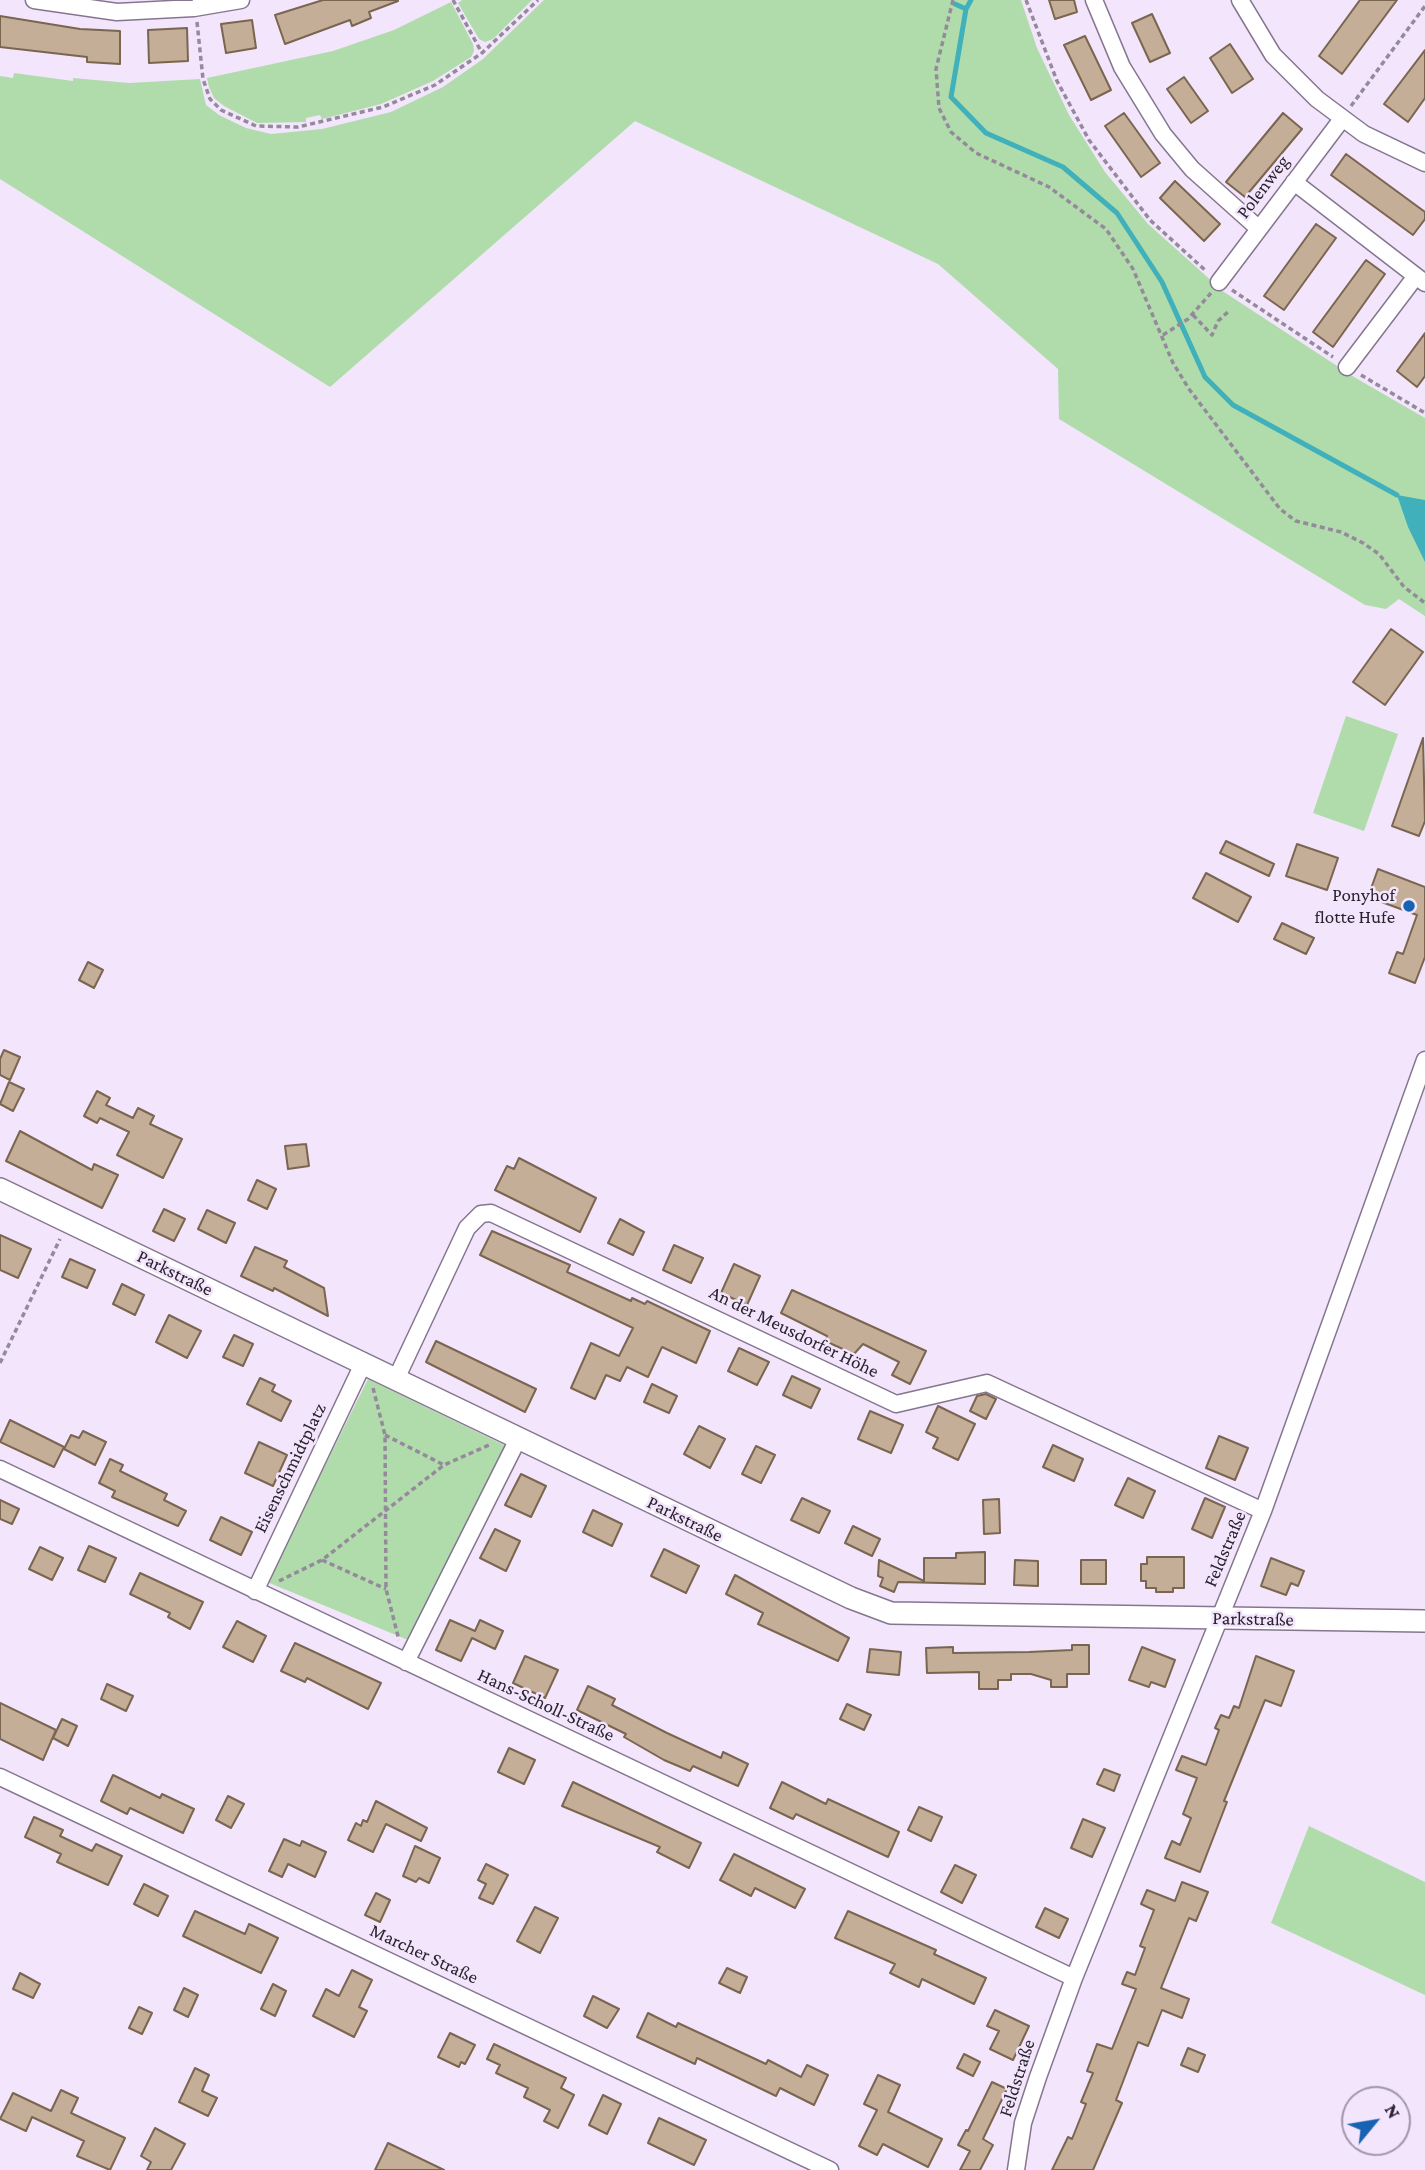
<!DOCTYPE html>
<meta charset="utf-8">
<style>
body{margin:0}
#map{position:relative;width:1425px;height:2170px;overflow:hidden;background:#f2e5fc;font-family:"Crimson Pro",serif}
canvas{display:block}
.north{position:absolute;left:1341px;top:2086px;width:70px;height:70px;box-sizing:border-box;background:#f2e5fc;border:2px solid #a297aa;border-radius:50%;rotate:60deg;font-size:19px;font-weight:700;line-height:28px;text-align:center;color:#2a232e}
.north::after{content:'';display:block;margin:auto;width:24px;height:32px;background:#1763b2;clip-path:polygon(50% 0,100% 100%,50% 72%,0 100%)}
</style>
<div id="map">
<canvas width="1425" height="2170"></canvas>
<div class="north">N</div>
</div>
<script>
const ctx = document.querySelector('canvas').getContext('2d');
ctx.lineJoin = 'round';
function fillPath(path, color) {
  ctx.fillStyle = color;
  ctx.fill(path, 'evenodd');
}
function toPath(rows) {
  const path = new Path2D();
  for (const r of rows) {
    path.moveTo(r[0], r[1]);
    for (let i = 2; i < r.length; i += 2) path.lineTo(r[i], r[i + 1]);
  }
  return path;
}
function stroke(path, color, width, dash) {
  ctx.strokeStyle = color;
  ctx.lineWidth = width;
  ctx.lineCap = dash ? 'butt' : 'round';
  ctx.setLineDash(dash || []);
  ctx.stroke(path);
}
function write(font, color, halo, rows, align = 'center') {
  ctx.font = font + ' "Crimson Pro",serif';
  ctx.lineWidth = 5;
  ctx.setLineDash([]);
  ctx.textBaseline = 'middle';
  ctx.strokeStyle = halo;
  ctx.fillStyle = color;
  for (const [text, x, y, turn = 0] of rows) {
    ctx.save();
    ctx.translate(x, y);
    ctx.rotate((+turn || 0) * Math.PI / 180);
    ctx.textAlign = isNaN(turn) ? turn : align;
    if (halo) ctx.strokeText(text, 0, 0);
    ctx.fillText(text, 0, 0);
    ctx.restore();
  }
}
const green = toPath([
 [462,0,532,0,493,39,485,42,479,39,458,3],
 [544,0,1021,0,1037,48,1069,115,1105,172,1148,224,1224,292,1354,377,1425,418,1425,616,1399,599,1386,609,1365,605,1059,419,1058,369,938,264,635,121,330,387,0,179,0,76,13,78,14,73,73,81,73,78,129,83,200,79,206,105,219,115,246,128,271,134,322,129,391,112,443,87,483,59],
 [451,2,473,44,474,51,471,57,433,81,381,104,322,119,320,115,306,118,306,122,257,123,224,106,214,98,209,87,207,78,333,51,394,30],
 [1346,716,1398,734,1364,831,1313,813],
 [368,1379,508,1447,408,1640,267,1582],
 [1309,1826,1425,1882,1425,1995,1271,1923]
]);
const water = toPath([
 [1397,495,1425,500,1425,562,1408,527]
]);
const stream = toPath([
 [971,0,966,9,951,97,986,133,1063,167,1117,213,1162,282,1205,377,1233,405,1397,495],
 [955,4,966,9]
]);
const building = toPath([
 [323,0,398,0,398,1,369,12,371,18,352,26,350,20,285,44,275,15,323,0],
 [1049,0,1074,0,1077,12,1055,19,1049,0],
 [1360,0,1397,0,1342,74,1319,56,1360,0],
 [1152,14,1170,53,1150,62,1132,23,1152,14],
 [0,16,80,29,120,31,120,64,87,62,87,57,0,47,0,16],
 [252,20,256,48,226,53,221,24,252,20],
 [187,28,188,61,149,63,148,30,187,28],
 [1085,36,1111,90,1091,100,1064,45,1085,36],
 [1230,44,1253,79,1232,93,1210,58,1230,44],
 [1425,50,1425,98,1408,122,1384,104,1425,50],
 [1184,77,1208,111,1191,123,1167,89,1184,77],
 [1124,113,1160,163,1141,177,1105,126,1124,113],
 [1283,113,1302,129,1245,197,1226,182,1283,113],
 [1346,154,1425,212,1425,219,1413,235,1331,175,1346,154],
 [1175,181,1220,224,1204,241,1160,198,1175,181],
 [1316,224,1336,238,1284,310,1264,296,1316,224],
 [1366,260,1385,274,1333,347,1313,332,1366,260],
 [1425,333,1425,376,1417,387,1397,371,1425,333],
 [1391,629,1423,652,1385,705,1353,682,1391,629],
 [1423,738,1425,821,1419,836,1392,826,1423,738],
 [1226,841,1274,864,1269,876,1220,853,1226,841],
 [1297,844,1338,858,1327,890,1286,876,1297,844],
 [1378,869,1425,887,1425,957,1415,983,1389,973,1397,952,1403,954,1417,915,1368,897,1378,869],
 [1206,873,1251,897,1238,922,1193,898,1206,873],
 [1282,923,1314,938,1306,954,1274,939,1282,923],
 [88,962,103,970,94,988,79,980,88,962],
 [4,1050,20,1057,10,1080,0,1075,0,1059,4,1050],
 [9,1082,24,1089,13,1111,0,1104,9,1082],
 [97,1091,110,1098,106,1105,133,1118,138,1108,154,1116,150,1124,182,1139,163,1178,117,1155,129,1132,100,1118,97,1123,84,1116,97,1091],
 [20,1131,92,1170,94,1164,118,1175,102,1208,6,1161,20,1131],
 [306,1144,309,1166,288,1169,285,1146,306,1144],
 [519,1158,596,1198,580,1232,495,1190,507,1166,514,1169,519,1158],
 [257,1180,276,1189,267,1209,248,1200,257,1180],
 [164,1209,185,1219,174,1241,153,1231,164,1209],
 [207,1210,235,1223,226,1243,198,1229,207,1210],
 [620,1219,644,1232,633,1255,608,1243,620,1219],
 [492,1231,570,1265,567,1272,631,1301,632,1298,645,1304,647,1301,710,1331,696,1363,662,1347,648,1377,627,1367,620,1381,606,1375,595,1399,571,1388,591,1343,619,1356,633,1328,480,1255,492,1231],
 [0,1235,31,1249,18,1278,0,1270,0,1235],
 [674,1245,703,1258,691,1283,663,1270,674,1245],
 [255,1247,287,1261,284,1267,324,1288,328,1316,274,1288,273,1291,241,1276,255,1247],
 [70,1259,95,1270,87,1288,62,1277,70,1259],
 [734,1264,760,1276,747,1305,721,1293,734,1264],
 [122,1284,144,1295,135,1315,113,1304,122,1284],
 [792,1290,926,1351,910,1384,892,1375,899,1362,863,1344,854,1354,825,1341,827,1336,781,1313,792,1290],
 [169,1315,201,1331,187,1358,156,1342,169,1315],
 [234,1335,253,1344,243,1366,223,1357,234,1335],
 [436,1341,536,1389,525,1412,426,1362,436,1341],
 [739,1348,769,1362,757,1385,728,1371,739,1348],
 [792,1376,820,1389,811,1408,783,1395,792,1376],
 [260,1378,275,1385,272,1391,291,1401,281,1421,247,1404,260,1378],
 [652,1384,677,1396,669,1413,644,1402,652,1384],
 [986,1394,996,1399,986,1419,970,1411,977,1396,986,1394],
 [938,1406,975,1424,958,1460,933,1448,938,1438,926,1432,938,1406],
 [870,1411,903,1425,891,1453,858,1439,870,1411],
 [10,1420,64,1447,54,1467,0,1442,10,1420],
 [699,1426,725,1439,710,1468,684,1454,699,1426],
 [83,1431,106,1442,95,1465,64,1449,71,1435,79,1438,83,1431],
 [1219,1436,1248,1448,1235,1480,1206,1468,1219,1436],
 [259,1442,287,1455,273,1486,245,1473,259,1442],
 [1053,1445,1083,1459,1074,1481,1043,1467,1053,1445],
 [756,1446,775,1455,761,1483,742,1474,756,1446],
 [110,1459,123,1465,120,1471,167,1494,164,1500,186,1511,178,1526,112,1497,115,1491,99,1483,110,1459],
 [521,1474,546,1486,531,1517,505,1505,521,1474],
 [1128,1478,1155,1491,1143,1518,1115,1505,1128,1478],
 [802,1498,830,1511,819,1533,791,1520,802,1498],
 [1205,1498,1225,1507,1212,1538,1192,1529,1205,1498],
 [999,1499,1000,1533,984,1534,983,1500,999,1499],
 [0,1500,19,1509,12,1524,0,1519,0,1500],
 [593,1510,622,1524,612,1546,583,1532,593,1510],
 [221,1517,252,1532,241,1555,210,1540,221,1517],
 [853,1526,880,1539,872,1556,845,1543,853,1526],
 [495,1529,520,1541,506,1571,480,1558,495,1529],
 [89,1546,116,1558,105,1582,78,1570,89,1546],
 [40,1547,63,1558,52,1580,29,1569,40,1547],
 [664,1549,699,1566,686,1593,651,1576,664,1549],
 [985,1552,985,1584,898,1582,894,1592,880,1586,883,1578,878,1576,879,1560,924,1581,924,1558,956,1558,956,1553,985,1552],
 [1147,1557,1184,1557,1184,1588,1173,1588,1173,1592,1156,1592,1156,1588,1146,1588,1146,1581,1141,1581,1141,1564,1147,1564,1147,1557],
 [1271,1558,1304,1571,1298,1586,1291,1583,1286,1595,1261,1586,1271,1558],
 [1015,1560,1038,1561,1038,1586,1014,1585,1015,1560],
 [1081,1560,1106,1560,1106,1584,1081,1584,1081,1560],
 [140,1573,203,1602,190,1629,168,1617,170,1613,130,1594,140,1573],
 [735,1575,849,1638,838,1661,758,1624,763,1613,726,1594,735,1575],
 [450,1620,475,1631,480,1620,503,1631,495,1649,472,1638,461,1661,436,1650,450,1620],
 [237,1621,266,1636,253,1662,223,1647,237,1621],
 [295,1643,381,1683,368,1709,307,1678,305,1682,281,1671,295,1643],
 [1072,1645,1089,1645,1089,1674,1067,1674,1067,1687,1051,1687,1051,1680,1031,1674,1011,1674,1011,1680,998,1680,998,1689,979,1689,979,1672,927,1673,926,1648,953,1647,953,1653,1029,1652,1072,1650,1072,1645],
 [1142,1647,1175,1660,1165,1687,1151,1682,1149,1687,1129,1680,1142,1647],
 [870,1649,901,1652,899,1675,867,1672,870,1649],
 [525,1656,558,1670,545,1698,513,1683,525,1656],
 [1256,1656,1294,1671,1281,1706,1265,1700,1224,1801,1227,1802,1200,1872,1165,1858,1172,1841,1180,1845,1191,1818,1183,1814,1197,1778,1176,1770,1182,1756,1206,1765,1219,1730,1215,1728,1221,1715,1229,1718,1234,1706,1239,1708,1256,1656],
 [107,1684,133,1696,126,1711,101,1699,107,1684],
 [588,1686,615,1699,612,1705,667,1733,721,1758,723,1752,748,1764,738,1786,693,1766,690,1771,664,1760,624,1737,626,1734,577,1710,588,1686],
 [0,1703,56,1730,43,1760,0,1739,0,1703],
 [847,1704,871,1715,864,1730,840,1719,847,1704],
 [62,1719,77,1726,68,1746,53,1738,62,1719],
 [509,1748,535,1760,524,1784,498,1772,509,1748],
 [1104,1769,1120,1775,1114,1791,1097,1784,1104,1769],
 [113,1775,160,1798,162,1794,194,1809,183,1833,130,1808,127,1814,101,1801,113,1775],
 [573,1782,701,1843,689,1868,657,1852,660,1847,562,1806,573,1782],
 [782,1782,826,1804,828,1799,899,1832,888,1857,796,1814,793,1819,770,1808,782,1782],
 [228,1796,244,1804,231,1828,216,1820,228,1796],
 [376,1801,427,1828,421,1841,386,1824,373,1852,348,1840,356,1823,361,1826,363,1820,367,1822,376,1801],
 [919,1807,942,1817,931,1841,908,1830,919,1807],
 [34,1817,63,1830,60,1836,92,1851,96,1844,122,1856,108,1885,57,1862,61,1854,25,1837,34,1817],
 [1083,1819,1105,1828,1092,1857,1071,1848,1083,1819],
 [284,1839,300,1846,302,1841,326,1852,315,1877,288,1864,282,1877,269,1871,284,1839],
 [415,1846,440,1858,429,1883,419,1878,416,1882,403,1876,415,1846],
 [734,1854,805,1889,795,1908,755,1888,751,1896,720,1880,734,1854],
 [486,1864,508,1875,493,1904,479,1898,486,1884,478,1880,486,1864],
 [955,1865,976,1875,962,1903,941,1892,955,1865],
 [1182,1882,1208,1892,1196,1921,1189,1918,1161,1988,1189,1999,1182,2018,1162,2010,1148,2046,1138,2042,1116,2100,1122,2103,1093,2170,1052,2170,1068,2137,1072,2139,1086,2104,1081,2102,1093,2073,1087,2071,1097,2044,1112,2049,1136,1989,1122,1984,1127,1972,1135,1975,1145,1948,1140,1946,1154,1910,1141,1904,1147,1890,1175,1901,1182,1882],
 [144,1884,168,1896,158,1916,134,1904,144,1884],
 [376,1893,390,1900,380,1922,365,1915,376,1893],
 [535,1907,558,1918,540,1953,517,1941,535,1907],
 [1045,1908,1068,1919,1059,1938,1036,1927,1045,1908],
 [195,1911,245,1934,249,1924,278,1938,261,1973,183,1936,195,1911],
 [848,1911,936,1950,934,1954,986,1978,974,2004,922,1979,919,1987,890,1973,895,1964,835,1938,848,1911],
 [727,1968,747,1977,740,1993,719,1983,727,1968],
 [352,1970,372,1980,359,2007,367,2011,354,2037,313,2016,326,1989,339,1996,352,1970],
 [20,1973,40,1984,33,1998,13,1989,20,1973],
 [273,1984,286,1991,275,2016,261,2009,273,1984],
 [184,1988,198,1995,188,2017,174,2010,184,1988],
 [593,1996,619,2009,607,2028,584,2016,593,1996],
 [139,2007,152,2013,142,2034,129,2028,139,2007],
 [995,2010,1029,2026,1013,2060,990,2049,999,2031,987,2026,995,2010],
 [648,2013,676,2027,678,2023,766,2064,768,2060,801,2077,807,2065,828,2075,814,2105,780,2088,776,2096,697,2058,695,2064,637,2037,648,2013],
 [450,2033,475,2045,465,2064,461,2062,459,2067,438,2057,450,2033],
 [494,2044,566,2078,561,2088,574,2095,558,2128,544,2121,550,2110,524,2097,528,2088,496,2073,500,2065,487,2059,494,2044],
 [1188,2048,1205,2055,1198,2072,1181,2065,1188,2048],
 [964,2054,980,2062,973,2076,957,2068,964,2054],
 [195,2068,209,2075,202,2091,217,2098,208,2116,179,2102,195,2068],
 [878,2075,900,2085,888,2112,942,2139,928,2167,883,2144,877,2155,859,2146,877,2110,864,2104,878,2075],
 [992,2082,1007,2089,983,2139,993,2145,980,2170,960,2170,970,2151,958,2145,966,2130,968,2131,992,2082],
 [61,2090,78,2098,71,2113,125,2138,110,2170,77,2156,84,2141,32,2117,26,2131,0,2119,13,2093,51,2111,61,2090],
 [603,2095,621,2104,607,2134,589,2125,603,2095],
 [659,2118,706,2140,694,2165,648,2143,659,2118],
 [155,2128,185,2144,171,2170,147,2170,151,2162,141,2156,155,2128],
 [388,2143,444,2170,375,2170,388,2143]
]);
const path = toPath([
 [453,0,482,53],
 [953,0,936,69,939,108,951,132,976,153,1049,187,1106,229,1133,269,1173,363,1189,389,1280,509,1296,521,1341,532,1363,543,1379,554,1404,587,1425,603],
 [1026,0,1057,81,1089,140,1150,220,1206,271],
 [197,22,203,79,210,99,221,110,256,126,298,127,383,107,435,85,482,53,538,0],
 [1351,106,1425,6],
 [1232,290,1333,357],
 [1193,315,1212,335,1218,321,1230,310],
 [1163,335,1188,319,1211,293],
 [1361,375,1425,413],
 [0,1363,60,1239],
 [373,1388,385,1435,386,1589,399,1640],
 [385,1435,444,1465],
 [322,1560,386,1589],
 [279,1581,322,1560,444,1465,489,1445]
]);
const street = toPath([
 [34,0,117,12,194,8,241,0],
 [1094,0,1122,67,1163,134,1192,169,1258,228],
 [1240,0,1273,55,1317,99,1364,134,1425,163],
 [1294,182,1425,283],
 [1219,282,1342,119],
 [1347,367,1416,276],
 [396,1379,467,1228,481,1214,491,1213,896,1404,987,1383,1263,1511],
 [0,1469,1074,1978],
 [255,1591,363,1364],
 [406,1662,518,1439],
 [0,1777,830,2170],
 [1016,2170,1023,2123,1038,2077,1074,1978,1263,1511,1425,1060]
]);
const secondary = toPath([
 [0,1189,851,1598,891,1613,1425,1621]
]);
const markers = [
 [1409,906,7,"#1763b2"]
];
const streetNames = [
 ["Polenweg",1263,187,-53],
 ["Parkstraße",175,1273,26],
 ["An der Meusdorfer Höhe",794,1332,26],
 ["Eisenschmidtplatz",290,1468,-64],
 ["Parkstraße",685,1519,26],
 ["Feldstraße",1225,1549,-67],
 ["Parkstraße",1253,1619,1],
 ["Hans-Scholl-Straße",546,1705,25],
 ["Marcher Straße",424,1954,25],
 ["Feldstraße",1017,2078,-72]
];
const poiNames = [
 ["Ponyhof",1395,895],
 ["flotte Hufe",1395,917]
];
fillPath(green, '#b0dcab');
fillPath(water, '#40b0bb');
stroke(stream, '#40b0bb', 5);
fillPath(building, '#c5ae97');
stroke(building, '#7a6550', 2);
stroke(street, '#85768f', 19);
stroke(secondary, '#85768f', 24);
stroke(path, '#948a9b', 3.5, [5, 3.5]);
stroke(street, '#fff', 16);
stroke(secondary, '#fff', 21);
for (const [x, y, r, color] of markers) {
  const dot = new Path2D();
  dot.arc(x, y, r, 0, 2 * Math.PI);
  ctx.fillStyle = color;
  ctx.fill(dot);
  stroke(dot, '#f2e5fc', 2.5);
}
write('19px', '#2a232e', '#f2e5fc', streetNames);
write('19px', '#2a232e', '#f2e5fc', poiNames, 'right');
</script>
